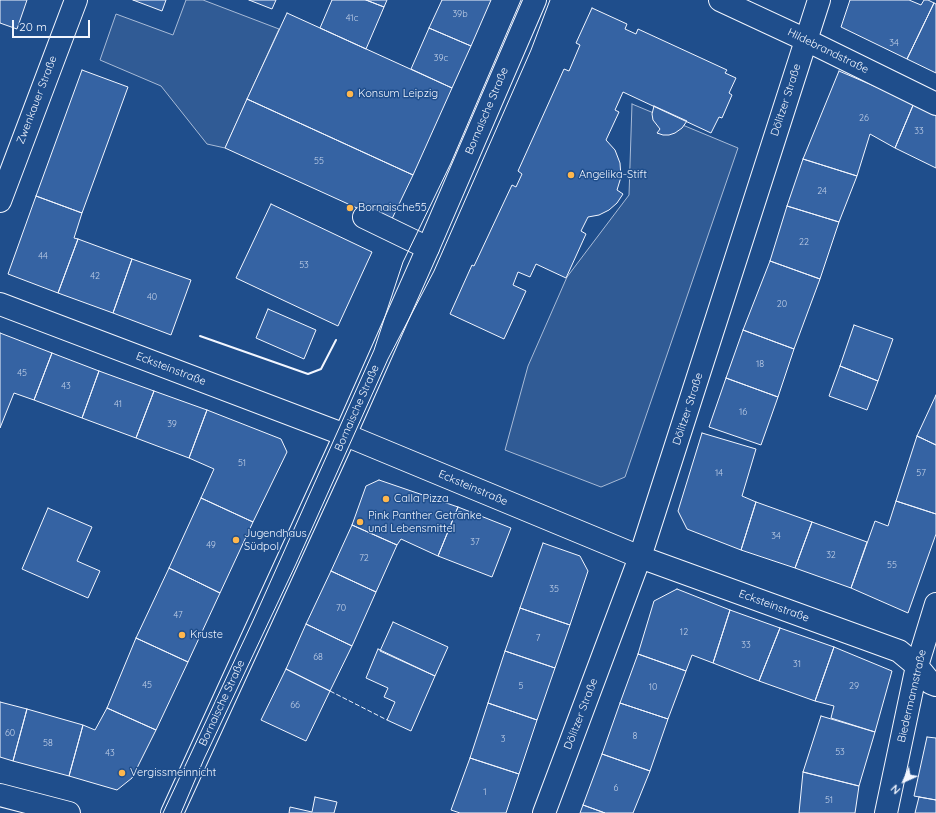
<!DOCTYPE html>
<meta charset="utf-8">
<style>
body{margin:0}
#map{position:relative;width:936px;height:813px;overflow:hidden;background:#1f4e8c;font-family:Quicksand,sans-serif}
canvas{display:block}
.north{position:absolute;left:884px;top:761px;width:40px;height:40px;-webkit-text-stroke:3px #1f4e8c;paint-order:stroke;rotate:225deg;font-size:11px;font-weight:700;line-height:16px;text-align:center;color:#f2f6ff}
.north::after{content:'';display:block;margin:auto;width:14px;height:18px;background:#f2f6ff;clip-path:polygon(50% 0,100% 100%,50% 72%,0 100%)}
.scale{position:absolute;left:12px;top:20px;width:78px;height:18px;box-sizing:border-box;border:2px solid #f2f6ff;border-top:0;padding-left:5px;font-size:12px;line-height:14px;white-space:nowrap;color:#f2f6ff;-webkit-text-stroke:3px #1f4e8c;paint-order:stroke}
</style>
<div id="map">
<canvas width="936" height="813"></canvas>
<div class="north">N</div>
<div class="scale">20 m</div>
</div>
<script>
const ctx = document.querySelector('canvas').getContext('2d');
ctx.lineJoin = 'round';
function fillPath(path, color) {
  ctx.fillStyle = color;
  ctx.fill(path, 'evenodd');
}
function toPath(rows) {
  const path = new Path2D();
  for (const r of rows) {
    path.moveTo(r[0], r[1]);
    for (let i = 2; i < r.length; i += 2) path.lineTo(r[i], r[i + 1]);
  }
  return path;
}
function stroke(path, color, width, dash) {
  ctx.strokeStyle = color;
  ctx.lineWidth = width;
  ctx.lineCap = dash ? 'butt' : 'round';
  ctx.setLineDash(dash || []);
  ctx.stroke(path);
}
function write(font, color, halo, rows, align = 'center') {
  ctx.font = font + ' Quicksand,sans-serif';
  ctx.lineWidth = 3;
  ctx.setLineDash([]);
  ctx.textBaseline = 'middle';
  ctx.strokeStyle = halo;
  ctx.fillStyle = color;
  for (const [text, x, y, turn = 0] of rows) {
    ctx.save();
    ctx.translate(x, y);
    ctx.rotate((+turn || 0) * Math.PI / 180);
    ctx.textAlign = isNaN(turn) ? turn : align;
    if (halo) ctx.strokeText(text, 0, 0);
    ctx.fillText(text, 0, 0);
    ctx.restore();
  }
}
const built = toPath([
 [186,0,203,0,279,29,225,148,207,144,161,86,100,60,116,14,173,35,186,0],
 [632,104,738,148,625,477,601,487,505,450,528,366,567,277,629,195,632,104]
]);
const building = toPath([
 [0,0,27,0,17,29,0,23,0,0],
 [133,0,166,0,162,11,133,0],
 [249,0,276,0,272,9,249,0],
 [332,0,366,0,384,7,366,49,320,28,332,0],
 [366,0,387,0,384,7,366,0],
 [442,0,491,0,471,46,429,28,442,0],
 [850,0,909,0,921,5,924,0,928,0,934,3,907,59,841,27,850,0],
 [934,3,936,4,936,73,907,59,934,3],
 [592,8,627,24,625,29,636,34,638,29,727,70,725,73,736,78,729,93,732,95,722,118,719,117,711,133,623,92,615,110,619,112,606,140,615,150,620,163,621,177,617,190,623,194,617,203,609,210,599,215,588,217,581,231,586,234,566,278,536,264,530,277,518,272,513,285,526,291,504,339,450,314,472,265,474,266,512,185,516,187,522,174,518,171,564,69,569,71,580,45,576,43,592,8],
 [287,13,452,88,413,175,247,99,287,13],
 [429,28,471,46,452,88,411,69,429,28],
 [82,70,128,87,82,213,36,196,82,70],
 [839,71,914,103,895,148,870,134,857,176,803,159,839,71],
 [247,99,413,175,390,223,225,148,247,99],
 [914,103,936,114,936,168,895,148,914,103],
 [654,106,687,121,682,128,675,133,669,135,663,135,657,133,660,129,653,120,652,114,654,106],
 [803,159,857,176,839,222,787,206,803,159],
 [36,196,82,213,74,238,78,239,58,293,8,274,36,196],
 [271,204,372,252,338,326,236,278,271,204],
 [787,206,839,222,820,279,770,261,787,206],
 [78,239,132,259,113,313,58,293,78,239],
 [132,259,191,280,171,335,113,313,132,259],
 [770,261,820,279,794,349,743,330,770,261],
 [268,309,316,330,304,359,256,338,268,309],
 [854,325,893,339,878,381,840,366,854,325],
 [743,330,794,349,778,397,726,378,743,330],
 [0,333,52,353,34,400,14,393,0,428,0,333],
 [52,353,99,371,82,418,34,400,52,353],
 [840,366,878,381,867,410,829,396,840,366],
 [99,371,154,391,136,438,82,418,99,371],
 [726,378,778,397,761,445,709,427,726,378],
 [154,391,207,410,189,458,136,438,154,391],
 [936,395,936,445,917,436,936,395],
 [207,410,281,439,287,452,253,522,201,498,214,469,189,458,207,410],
 [702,433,756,449,742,496,756,502,741,550,687,529,678,511,702,433],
 [917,436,936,445,936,514,896,501,917,436],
 [379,480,458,507,438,556,401,539,397,545,352,525,366,486,379,480],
 [201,498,253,522,220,593,169,568,201,498],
 [896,501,936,514,936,534,908,613,851,588,875,521,888,526,896,501],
 [756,502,812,522,795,568,741,550,756,502],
 [458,507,511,528,492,577,438,556,458,507],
 [48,508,92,527,77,561,100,571,88,598,22,569,48,508],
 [812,522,867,542,851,588,795,568,812,522],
 [352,525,397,545,376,592,331,571,352,525],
 [543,543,580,556,588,571,570,625,520,608,543,543],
 [169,568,220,593,188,662,136,638,169,568],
 [331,571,376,592,352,646,306,624,331,571],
 [677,589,730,610,713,663,692,655,686,671,638,654,654,601,677,589],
 [520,608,570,625,555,668,505,651,520,608],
 [730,610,780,628,759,681,713,663,730,610],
 [393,622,448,647,435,676,380,651,393,622],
 [306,624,352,646,330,691,286,669,306,624],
 [780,628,834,647,815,701,759,681,780,628],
 [136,638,188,662,156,730,107,708,136,638],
 [834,647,892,671,875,732,831,718,834,706,815,701,834,647],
 [378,649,435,676,411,731,387,720,395,702,384,697,388,688,366,678,378,649],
 [505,651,555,668,537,720,488,703,505,651],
 [638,654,686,671,668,719,620,703,638,654],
 [286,669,330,691,306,741,261,720,286,669],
 [0,702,27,709,13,761,0,757,0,702],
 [488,703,537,720,519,774,470,758,488,703],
 [620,703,668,719,650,771,602,754,620,703],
 [107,708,156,730,132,778,117,790,69,776,83,725,95,730,107,708],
 [27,709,83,725,69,776,13,761,27,709],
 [821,716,875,732,859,786,803,772,821,716],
 [927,737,936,738,936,800,914,796,927,737],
 [602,754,650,771,633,813,605,813,583,805,602,754],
 [470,758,519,774,506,813,460,813,451,810,470,758],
 [803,772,859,786,855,813,799,813,803,772],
 [315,797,337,802,334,813,289,813,290,807,312,812,315,797],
 [919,797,936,800,936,813,915,813,919,797],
 [583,805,605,813,580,813,583,805]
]);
const minor = toPath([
 [720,0,806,40,936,104],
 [0,201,76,0],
 [364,217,428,248],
 [0,304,353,438,640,557,899,651,917,666,931,683,936,685],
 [0,795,69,813],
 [544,813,640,557,819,0],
 [886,813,917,666,936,604]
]);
const major = toPath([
 [172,813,345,435,428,248,535,0]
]);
const tram = toPath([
 [163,813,252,623,374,350,403,262,451,163,521,0],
 [181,813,204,759,296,564,388,359,434,271,531,50,550,0]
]);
const fence = toPath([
 [330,691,387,720]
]);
const wall = toPath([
 [200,336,308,374,321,369,336,340]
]);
const markers = [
 [350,94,4,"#ffb74d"],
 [571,175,4,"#ffb74d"],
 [350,208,4,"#ffb74d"],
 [386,499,4,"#ffb74d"],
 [360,522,4,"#ffb74d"],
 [236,540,4,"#ffb74d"],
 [182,635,4,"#ffb74d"],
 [122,773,4,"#ffb74d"]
];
const numberNames = [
 ["39b",460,14],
 ["41c",352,18],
 ["34",894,43],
 ["39c",441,58],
 ["26",864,118],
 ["33",919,131],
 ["55",319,161],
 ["24",822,191],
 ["22",804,242],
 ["44",43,256],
 ["53",304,265],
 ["42",95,276],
 ["40",152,297],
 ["20",782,304],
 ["18",760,364],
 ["45",22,373],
 ["43",66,386],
 ["41",118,404],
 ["16",743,412],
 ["39",172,424],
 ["51",242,463],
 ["14",719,473],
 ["57",921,473],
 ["34",776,536],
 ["37",475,542],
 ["49",211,545],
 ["32",831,555],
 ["72",364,558],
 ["55",892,565],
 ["35",554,589],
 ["70",341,608],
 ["47",178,615],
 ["12",684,632],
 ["7",538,638],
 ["33",746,645],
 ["68",318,657],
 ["31",797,664],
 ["45",147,685],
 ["5",521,686],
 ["29",854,686],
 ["10",653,687],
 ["66",295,705],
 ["60",10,733],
 ["8",635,736],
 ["3",503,739],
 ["58",48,743],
 ["53",840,752],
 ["43",110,753],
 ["6",616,788],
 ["1",485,792],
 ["51",829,800]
];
const streetNames = [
 ["Hildebrandstraße",828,51,26],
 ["Zwenkauer Straße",37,100,-69],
 ["Dölitzer Straße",786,100,-72],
 ["Bornaische Straße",487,111,-67],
 ["Ecksteinstraße",171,369,21],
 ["Bornaische Straße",357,408,-66],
 ["Dölitzer Straße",688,409,-72],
 ["Ecksteinstraße",473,488,23],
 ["Ecksteinstraße",774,606,20],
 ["Biedermannstraße",912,696,-77],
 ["Bornaische Straße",222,703,-65],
 ["Dölitzer Straße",581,714,-69]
];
const poiNames = [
 ["Konsum Leipzig",358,94],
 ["Angelika-Stift",579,175],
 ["Bornaische55",358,208],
 ["Calla Pizza",394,499],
 ["Pink Panther Getränke",368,516],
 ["und Lebensmittel",368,529],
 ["Jugendhaus",244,534],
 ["Südpol",244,547],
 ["Kruste",190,635],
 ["Vergissmeinnicht",130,773]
];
fillPath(built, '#305b95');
stroke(built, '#a8bbd7', 1);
fillPath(building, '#3563a3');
stroke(building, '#f2f6ff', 1);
stroke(minor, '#f2f6ff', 24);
stroke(major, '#f2f6ff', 24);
stroke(minor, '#1f4e8c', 22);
stroke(major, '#1f4e8c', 22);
stroke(tram, '#f2f6ff', 1);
stroke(fence, '#f2f6ff', 1, [5, 2]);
stroke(wall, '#f2f6ff', 2);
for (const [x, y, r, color] of markers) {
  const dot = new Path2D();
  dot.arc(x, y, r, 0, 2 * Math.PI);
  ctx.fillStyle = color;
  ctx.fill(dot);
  stroke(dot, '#1f4e8c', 1.5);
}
write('9px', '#c3d1e8', null, numberNames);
write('11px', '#f2f6ff', '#1f4e8c', streetNames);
write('11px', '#f2f6ff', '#1f4e8c', poiNames, 'left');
</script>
